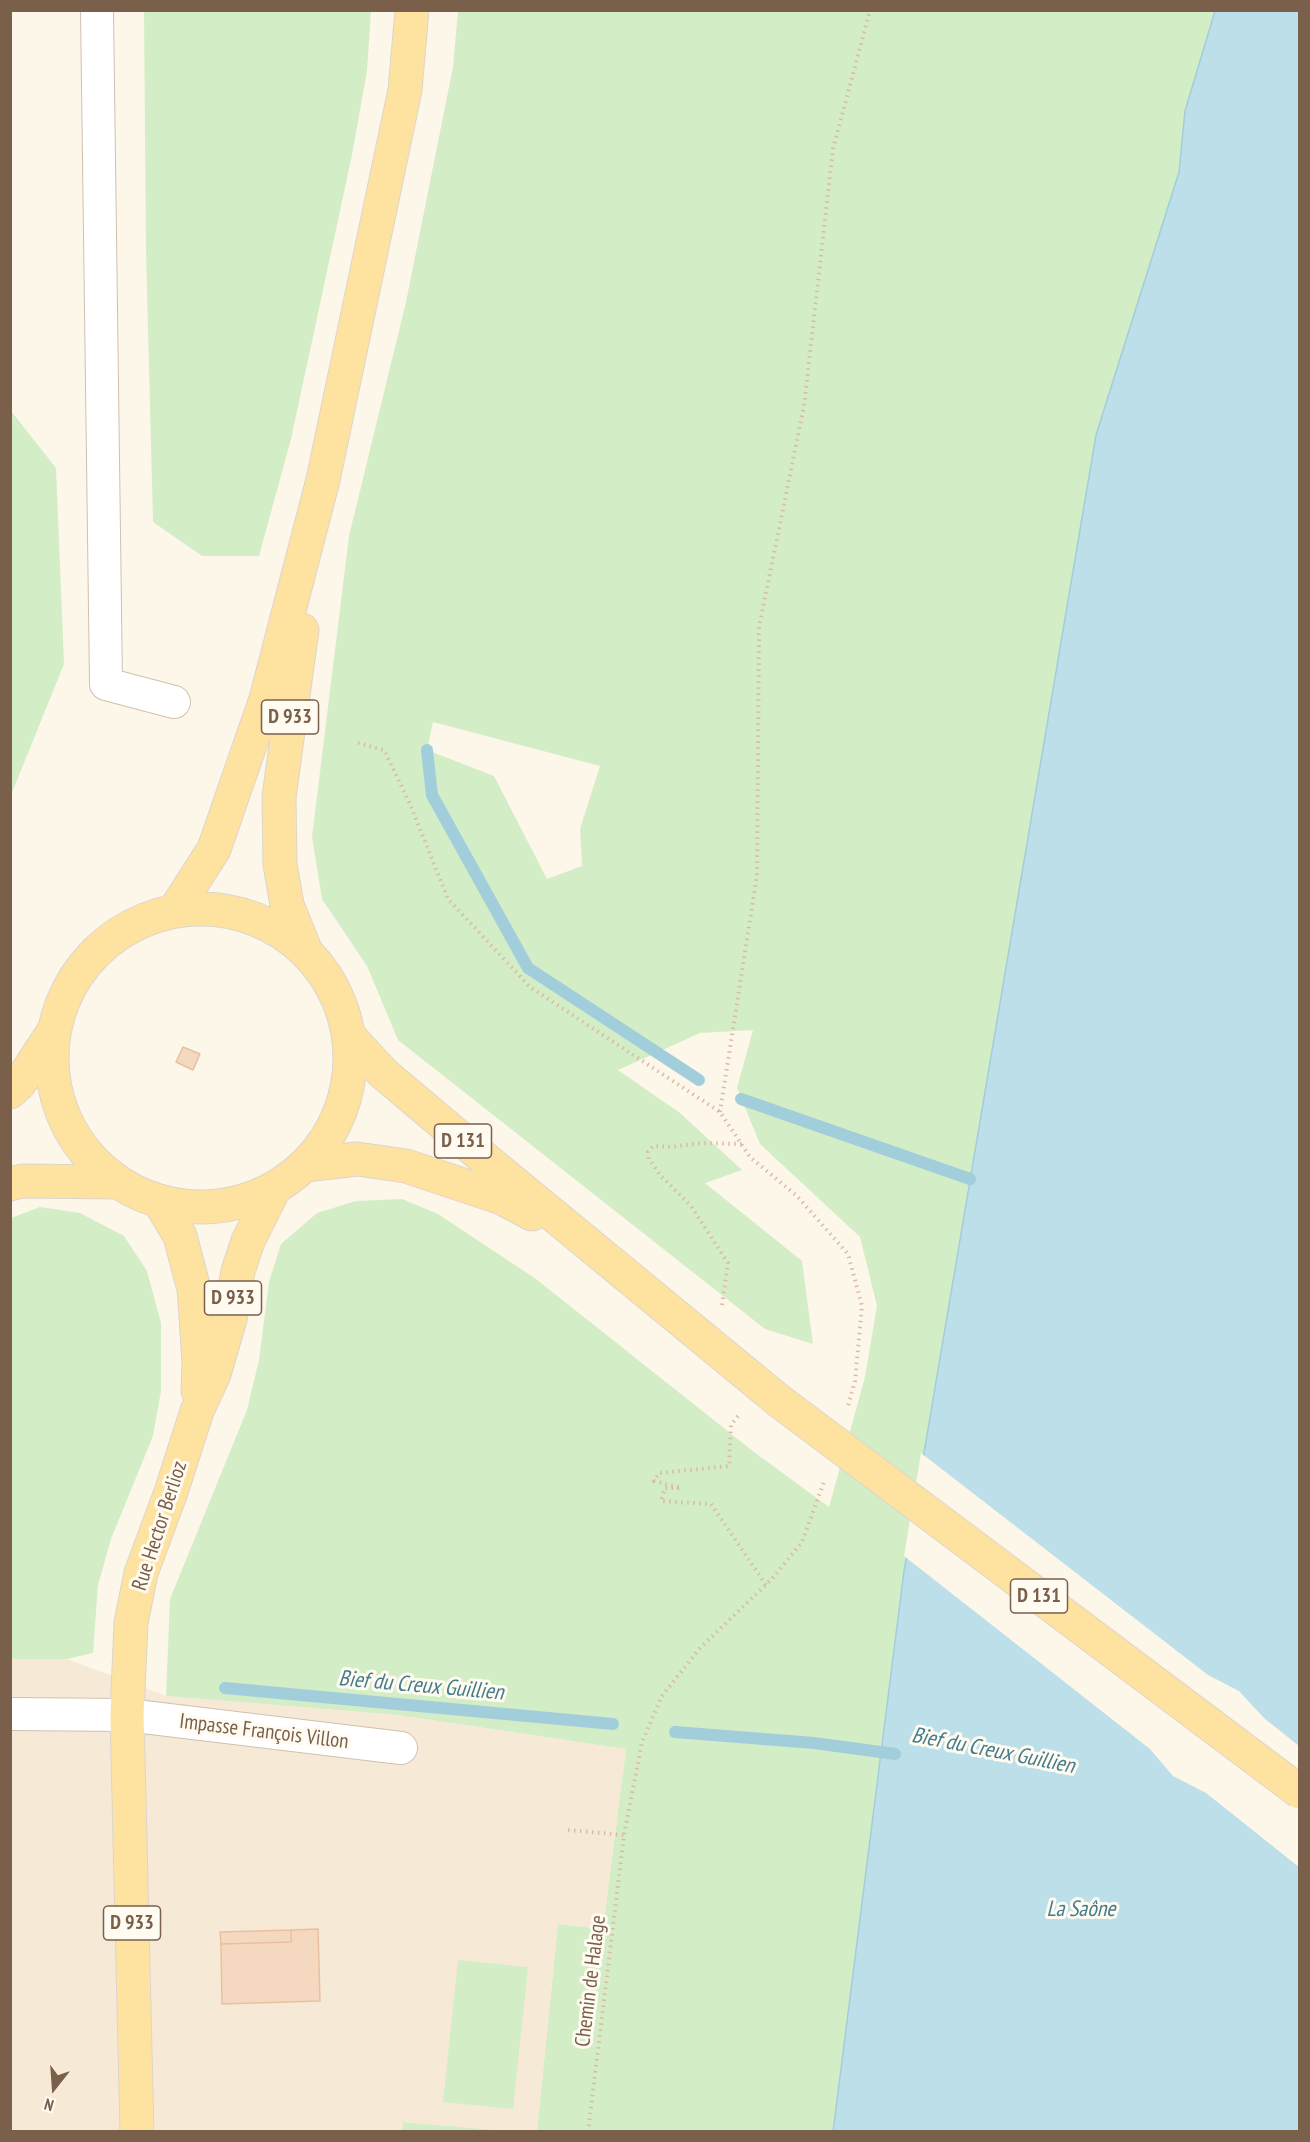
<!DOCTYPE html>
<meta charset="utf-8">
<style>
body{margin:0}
#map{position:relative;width:1310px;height:2142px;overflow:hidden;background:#fdf7ea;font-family:"PT Sans Narrow",sans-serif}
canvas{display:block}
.frame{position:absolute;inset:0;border:12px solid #7a5f4b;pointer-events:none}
.north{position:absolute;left:24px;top:2058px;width:60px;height:60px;-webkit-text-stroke:4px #fffbf1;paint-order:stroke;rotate:197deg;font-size:16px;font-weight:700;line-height:24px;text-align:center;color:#7a5f4b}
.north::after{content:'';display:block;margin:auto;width:21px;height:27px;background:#7a5f4b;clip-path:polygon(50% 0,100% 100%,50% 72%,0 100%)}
</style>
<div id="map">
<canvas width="1310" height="2142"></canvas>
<div class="frame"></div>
<div class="north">N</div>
</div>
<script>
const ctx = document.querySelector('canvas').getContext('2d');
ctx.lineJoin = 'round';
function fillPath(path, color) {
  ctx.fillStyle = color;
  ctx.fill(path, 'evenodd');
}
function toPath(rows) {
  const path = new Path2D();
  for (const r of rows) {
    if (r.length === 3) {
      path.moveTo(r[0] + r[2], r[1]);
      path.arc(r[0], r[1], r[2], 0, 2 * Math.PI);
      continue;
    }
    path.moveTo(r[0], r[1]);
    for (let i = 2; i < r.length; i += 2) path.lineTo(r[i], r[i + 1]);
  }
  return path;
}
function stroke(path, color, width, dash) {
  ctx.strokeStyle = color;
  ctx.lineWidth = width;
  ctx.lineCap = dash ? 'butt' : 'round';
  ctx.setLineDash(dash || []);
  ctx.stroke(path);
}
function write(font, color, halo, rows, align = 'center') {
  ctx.font = font + ' "PT Sans Narrow",sans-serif';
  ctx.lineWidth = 6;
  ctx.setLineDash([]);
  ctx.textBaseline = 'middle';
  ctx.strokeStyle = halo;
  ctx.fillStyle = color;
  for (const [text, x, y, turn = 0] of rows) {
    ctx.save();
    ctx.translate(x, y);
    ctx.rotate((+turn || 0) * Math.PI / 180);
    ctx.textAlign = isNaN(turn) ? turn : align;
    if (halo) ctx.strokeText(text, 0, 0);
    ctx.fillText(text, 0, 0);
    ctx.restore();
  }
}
const residential = toPath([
 [10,1659,67,1659,166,1696,398,1715,626,1749,603,1929,558,1924,537,2131,507,2131,403,2122,402,2132,11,2131]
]);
const green = toPath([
 [144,11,371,11,367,71,352,155,291,439,259,556,202,556,153,522,146,252],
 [458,11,1215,11,1185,111,1179,172,1096,435,904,1571,833,2131,537,2131,558,1924,603,1929,626,1749,398,1715,166,1696,170,1599,247,1410,259,1360,269,1282,281,1244,317,1213,356,1201,402,1199,438,1214,536,1279,754,1452,829,1507,865,1377,877,1306,860,1237,760,1144,737,1088,753,1030,700,1033,618,1070,680,1113,742,1170,705,1183,802,1261,813,1344,765,1329,398,1040,367,966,322,899,312,837,349,536,406,302,453,67],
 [433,722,600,766,580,829,582,866,547,879,494,776,427,750],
 [11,411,56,468,64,664,11,795],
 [40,1207,80,1213,124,1236,147,1271,161,1323,161,1391,153,1436,111,1539,98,1585,93,1653,67,1659,11,1659,11,1218],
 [458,1960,528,1967,513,2109,443,2102],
 [403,2122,507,2131,402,2131]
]);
const water = toPath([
 [1215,11,1299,11,1299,2131,833,2132,904,1571,1096,435,1179,172,1185,111,1215,11]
]);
const pier = toPath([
 [921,1453,1208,1675,1239,1691,1264,1718,1299,1746,1299,1867,1206,1793,1173,1776,1150,1749,904,1556]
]);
const stream = toPath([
 [427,750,432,795,528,968,699,1080],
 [741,1099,970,1179],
 [225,1688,613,1724],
 [675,1732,814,1743,895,1754]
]);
const building = toPath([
 [183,1047,200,1054,193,1070,176,1062,183,1047],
 [318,1929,320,2001,222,2004,221,1944,291,1942,291,1930,318,1929],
 [291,1930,291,1942,221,1944,220,1932,291,1930]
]);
const path = toPath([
 [358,743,384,750,410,804,448,899,530,987,720,1112,750,1157,797,1196,848,1254,862,1306,855,1381,848,1406],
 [720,1112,757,875,759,627,804,406,833,149,870,10],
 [722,1305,728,1263,691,1206,660,1175,649,1159,648,1152,653,1146,671,1147,702,1143,742,1144],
 [738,1416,731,1425,729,1466,659,1473,654,1481,681,1488,665,1488,661,1501,711,1504,766,1585],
 [568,1830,624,1835],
 [588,2132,624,1835,642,1742,662,1696,700,1648,772,1579,802,1542,824,1482]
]);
const street = toPath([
 [97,10,106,684,174,702],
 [10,1714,127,1715,401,1748]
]);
const primary = toPath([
 [302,630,279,797,280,864,287,905,306,952],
 [201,1058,149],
 [175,910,214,849,266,699,323,480,336,418,405,90,412,10],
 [349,1036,383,1073,473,1149,778,1400],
 [10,1092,19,1084,53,1032],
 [305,1165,357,1159,406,1166,502,1198,532,1214],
 [10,1184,22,1181,118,1182],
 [159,1201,180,1236,194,1289,199,1362,198,1391],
 [137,2132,127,1715,131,1623,141,1573,171,1492,197,1411,214,1374,230,1319,238,1271,248,1241,275,1187]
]);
const primaryBridge = toPath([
 [778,1400,1300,1792]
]);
const shields = [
 [290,717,57],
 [463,1141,57],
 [233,1298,57],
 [1039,1596,57],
 [132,1923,57]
];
const shieldNames = [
 ["D 933",290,717],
 ["D 131",463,1141],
 ["D 933",233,1298],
 ["D 131",1039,1596],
 ["D 933",132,1923]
];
const streetNames = [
 ["Rue Hector Berlioz",160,1526,-72],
 ["Impasse François Villon",264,1732,7],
 ["Chemin de Halage",591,1981,-83]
];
const waterNames = [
 ["Bief du Creux Guillien",421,1686,5],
 ["Bief du Creux Guillien",993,1751,11],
 ["La Saône",1081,1910]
];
fillPath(residential, '#f6ead7');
fillPath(green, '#d3edc6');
fillPath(water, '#bcdfe9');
stroke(water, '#a2cedb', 1.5);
fillPath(pier, '#fdf7ea');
stroke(stream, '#a2cedb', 12);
fillPath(building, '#f4d9c0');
stroke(building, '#e8c09f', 1.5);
stroke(street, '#d1c0ae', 34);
stroke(primary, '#dcd5d0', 35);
stroke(path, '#dabca2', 4, [1.5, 4.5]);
stroke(street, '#fff', 32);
stroke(primary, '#fee2a0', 33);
stroke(primaryBridge, '#dcd5d0', 35, []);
stroke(primaryBridge, '#fee2a0', 33);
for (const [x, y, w] of shields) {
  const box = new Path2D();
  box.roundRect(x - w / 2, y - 17, w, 34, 4.5);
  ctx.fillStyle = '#fffbf1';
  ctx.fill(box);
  stroke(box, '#7a5f4b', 1.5);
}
write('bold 20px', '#7a5f4b', null, shieldNames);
write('21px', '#7a5f4b', '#fffbf1', streetNames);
write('italic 22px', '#437c8e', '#fffbf1', waterNames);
</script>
